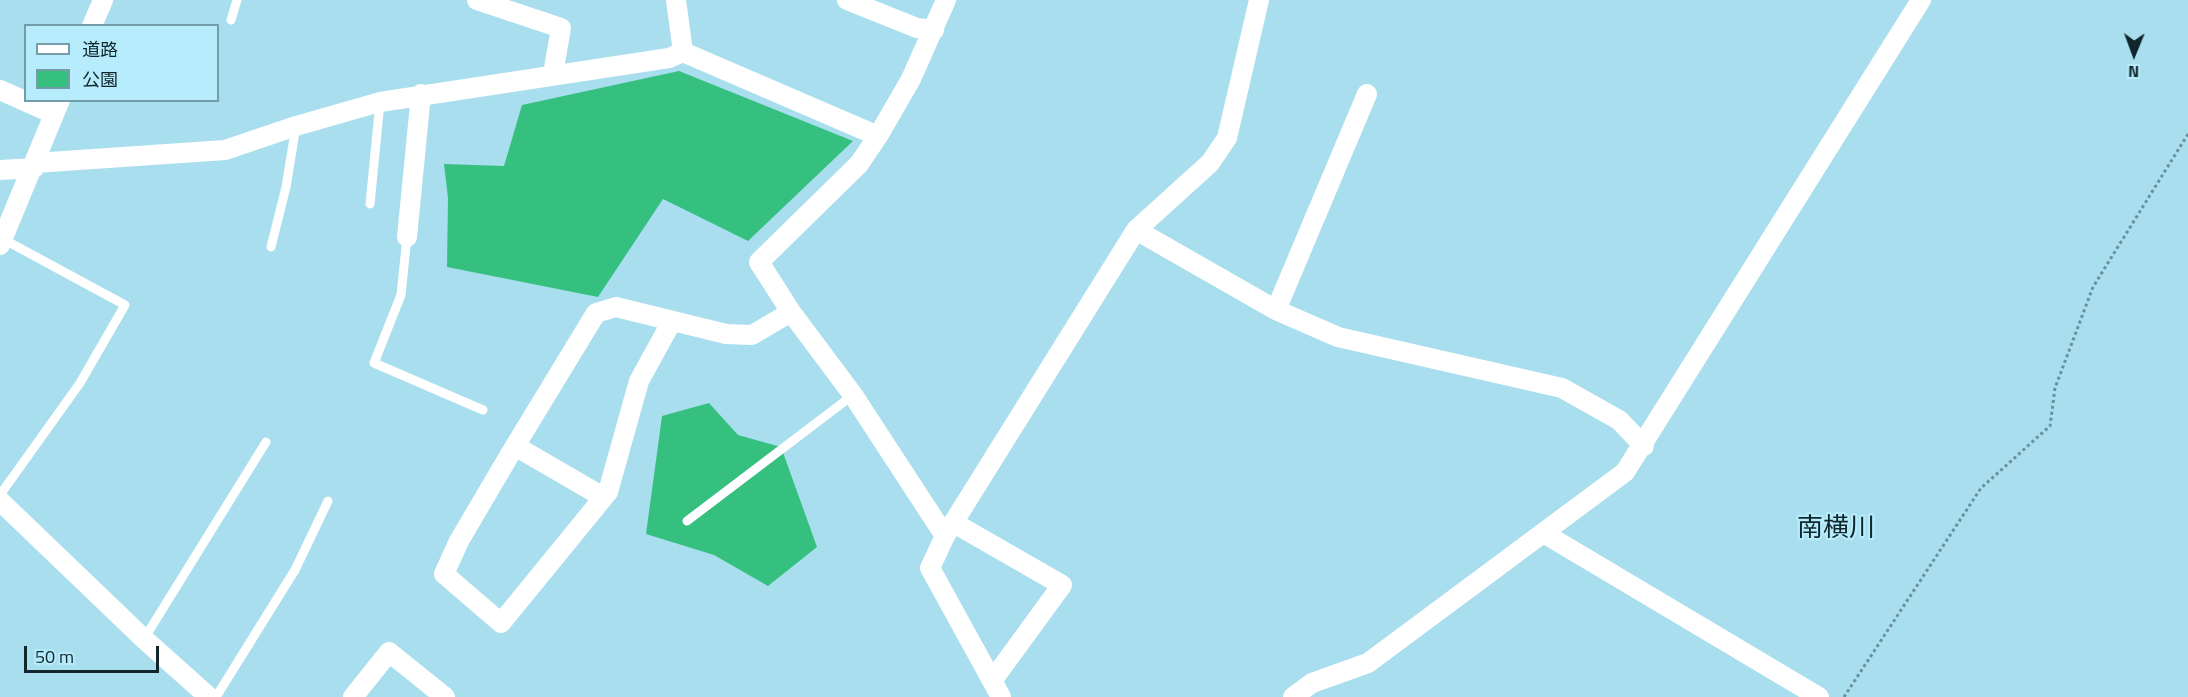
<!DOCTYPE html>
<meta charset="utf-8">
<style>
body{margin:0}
#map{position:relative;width:2188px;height:697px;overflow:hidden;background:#a9deef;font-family:"Titillium Web","Noto Sans JP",sans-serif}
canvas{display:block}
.legend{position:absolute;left:24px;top:24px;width:195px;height:78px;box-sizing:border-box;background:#b6ecfc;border:2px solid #749da9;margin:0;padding:8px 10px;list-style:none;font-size:18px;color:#11262c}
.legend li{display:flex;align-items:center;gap:12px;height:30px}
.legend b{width:30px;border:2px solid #749da9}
.north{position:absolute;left:2104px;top:24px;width:60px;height:60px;-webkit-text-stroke:4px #b6ecfc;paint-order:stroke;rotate:181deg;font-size:16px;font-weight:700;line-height:24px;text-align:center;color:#11262c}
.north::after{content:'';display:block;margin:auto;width:21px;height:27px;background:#11262c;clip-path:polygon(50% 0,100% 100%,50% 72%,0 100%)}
.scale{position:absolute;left:24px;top:646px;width:135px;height:27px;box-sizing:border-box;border:3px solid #11262c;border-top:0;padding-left:8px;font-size:18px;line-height:21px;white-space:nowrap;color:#11262c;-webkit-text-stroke:4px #b6ecfc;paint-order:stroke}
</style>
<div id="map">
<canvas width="2188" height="697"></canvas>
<ul class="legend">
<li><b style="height:8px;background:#fff"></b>道路</li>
<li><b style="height:16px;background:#36c080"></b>公園</li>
</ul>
<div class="north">N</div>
<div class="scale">50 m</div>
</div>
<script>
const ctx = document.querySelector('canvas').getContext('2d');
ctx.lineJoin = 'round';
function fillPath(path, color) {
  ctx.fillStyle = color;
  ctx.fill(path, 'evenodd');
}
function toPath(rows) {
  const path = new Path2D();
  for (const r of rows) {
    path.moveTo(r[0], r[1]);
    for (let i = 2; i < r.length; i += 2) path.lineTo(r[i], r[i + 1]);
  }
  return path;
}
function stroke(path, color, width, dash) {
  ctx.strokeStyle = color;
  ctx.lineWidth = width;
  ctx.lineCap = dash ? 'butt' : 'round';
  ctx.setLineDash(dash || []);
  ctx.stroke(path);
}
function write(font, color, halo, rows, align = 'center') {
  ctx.font = font + ' "Titillium Web","Noto Sans JP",sans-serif';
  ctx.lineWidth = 4.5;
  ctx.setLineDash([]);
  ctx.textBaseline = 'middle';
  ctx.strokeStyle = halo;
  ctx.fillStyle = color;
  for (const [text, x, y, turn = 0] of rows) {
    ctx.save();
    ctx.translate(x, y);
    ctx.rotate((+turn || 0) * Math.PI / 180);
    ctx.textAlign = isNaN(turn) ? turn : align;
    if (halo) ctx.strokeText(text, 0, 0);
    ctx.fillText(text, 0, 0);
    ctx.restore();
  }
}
const green = toPath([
 [679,71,853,141,748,241,663,199,598,297,447,267,448,198,444,164,504,166,522,105],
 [709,403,738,435,781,447,817,547,768,586,714,555,646,534,662,416]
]);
const path = toPath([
 [1844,697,1981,488,2050,426,2055,388,2093,287,2188,134]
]);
const lane = toPath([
 [231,20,237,0],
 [370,204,380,102],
 [407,237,401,295,374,363,483,410],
 [271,247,286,187,296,126],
 [0,495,80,383,125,305,3,239],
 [687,521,853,395],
 [144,639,266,442],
 [216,697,295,570,328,501]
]);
const street = toPath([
 [477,0,561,28,553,74],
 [676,0,683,52],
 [847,0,917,28,934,30],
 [92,26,103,0],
 [0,90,54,114],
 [878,136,911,79,946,0],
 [35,163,225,150,296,126,380,102,669,58,683,52,878,136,859,164,759,262,791,312,853,395,945,536],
 [0,170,34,168],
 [1136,230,1276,310,1338,337,1562,388,1619,420,1644,446],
 [407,237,421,94],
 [0,245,60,100],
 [1276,310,1367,94],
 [672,321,639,381,608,492,501,623,444,574,459,541,509,456,596,313,616,307,726,334,752,335,791,312],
 [515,446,603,497],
 [0,501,144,639,209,697],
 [954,523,1062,585,992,681],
 [1545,534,1819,697],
 [353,697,389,652,445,697],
 [1001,697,930,568,945,536,1136,230,1210,163,1227,138,1259,0],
 [1293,697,1312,683,1368,663,1625,472,1921,0]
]);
const quarterNames = [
 ["南横川",1836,530]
];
fillPath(green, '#36c080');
stroke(path, '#69909c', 3, [3, 3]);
stroke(lane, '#fff', 9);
stroke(street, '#fff', 20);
write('26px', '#11262c', '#b6ecfc', quarterNames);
</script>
